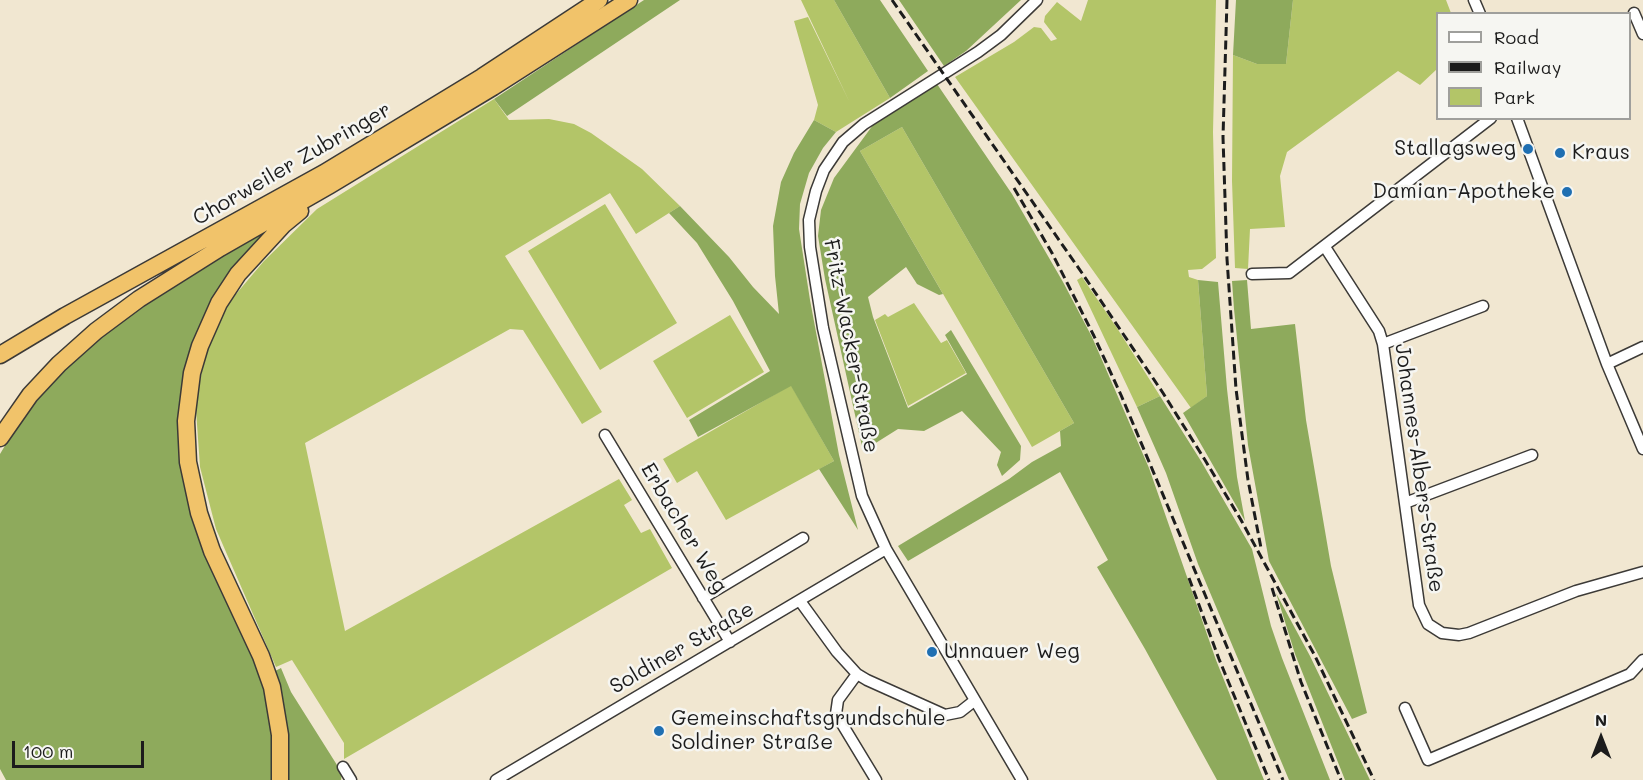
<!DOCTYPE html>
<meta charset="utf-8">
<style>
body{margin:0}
#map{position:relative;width:1643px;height:780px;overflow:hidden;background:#f1e7d1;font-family:Mali,sans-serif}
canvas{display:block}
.legend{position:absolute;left:1436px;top:12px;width:195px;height:108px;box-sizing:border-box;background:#f6f6f2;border:2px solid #9f9f9c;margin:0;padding:8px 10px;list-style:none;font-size:18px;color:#1c1c1c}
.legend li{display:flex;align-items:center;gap:12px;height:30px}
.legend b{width:30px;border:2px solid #9f9f9c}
.north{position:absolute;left:1571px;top:708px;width:60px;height:60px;-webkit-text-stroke:4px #f6f6f2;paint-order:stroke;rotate:0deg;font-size:16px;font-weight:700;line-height:24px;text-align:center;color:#1c1c1c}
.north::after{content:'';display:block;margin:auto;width:21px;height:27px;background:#1c1c1c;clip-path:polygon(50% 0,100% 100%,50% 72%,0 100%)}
.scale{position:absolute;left:12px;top:741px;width:132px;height:27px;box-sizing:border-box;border:3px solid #1c1c1c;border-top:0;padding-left:8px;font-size:18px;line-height:21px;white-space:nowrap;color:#1c1c1c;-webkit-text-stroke:4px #f6f6f2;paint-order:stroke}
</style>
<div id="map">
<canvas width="1643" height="780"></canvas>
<ul class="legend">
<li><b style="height:8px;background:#fff"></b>Road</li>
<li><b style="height:8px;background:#1c1c1c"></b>Railway</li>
<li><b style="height:16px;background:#b3c568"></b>Park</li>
</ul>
<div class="north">N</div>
<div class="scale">100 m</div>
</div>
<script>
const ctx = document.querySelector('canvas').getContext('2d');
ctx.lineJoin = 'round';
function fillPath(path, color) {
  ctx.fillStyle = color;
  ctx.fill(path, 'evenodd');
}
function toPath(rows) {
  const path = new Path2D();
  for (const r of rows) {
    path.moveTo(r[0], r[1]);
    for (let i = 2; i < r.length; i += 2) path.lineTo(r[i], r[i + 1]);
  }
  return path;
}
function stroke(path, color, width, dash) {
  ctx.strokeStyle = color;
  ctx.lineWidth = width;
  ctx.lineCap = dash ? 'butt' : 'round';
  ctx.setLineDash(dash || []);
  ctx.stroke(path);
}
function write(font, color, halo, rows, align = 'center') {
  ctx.font = font + ' Mali,sans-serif';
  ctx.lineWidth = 5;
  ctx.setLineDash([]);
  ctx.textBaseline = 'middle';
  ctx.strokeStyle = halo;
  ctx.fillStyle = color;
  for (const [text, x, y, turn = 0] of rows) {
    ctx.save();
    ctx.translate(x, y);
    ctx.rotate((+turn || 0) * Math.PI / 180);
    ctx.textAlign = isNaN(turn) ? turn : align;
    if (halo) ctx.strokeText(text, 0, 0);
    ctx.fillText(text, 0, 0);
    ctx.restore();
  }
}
const green = toPath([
 [801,0,834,0,890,98,836,132,814,120,818,105,794,21,808,17,850,103],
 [1088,0,1216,0,1213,132,1216,258,1202,269,1188,270,1189,277,1198,280,1207,396,1191,408,955,77,1014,42,1034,27,1041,28,1051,41,1057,39,1044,22,1045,16,1057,2,1081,21],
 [1293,0,1446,0,1451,13,1438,14,1437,69,1420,85,1398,71,1287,152,1280,176,1285,227,1250,229,1248,269,1235,268,1232,181,1233,55,1257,64,1286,64],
 [494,99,509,120,549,119,574,124,591,133,642,169,680,206,636,234,610,193,505,256,602,412,582,424,523,330,510,329,305,443,345,631,619,479,632,500,624,505,641,533,650,529,672,568,344,759,344,743,292,660,276,667,216,529,200,467,196,410,200,380,206,353,219,322,231,300,264,261,317,209],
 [902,127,1074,423,1032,447,860,151],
 [605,204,677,323,600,370,528,251],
 [1082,277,1117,328,1160,396,1137,407,1077,280],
 [914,303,941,343,947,340,966,373,908,406,875,320,885,314,888,317],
 [730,315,764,372,687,418,653,361],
 [791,385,834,461,726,520,697,471,677,483,663,459]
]);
const forest = toPath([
 [644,0,680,0,507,116,494,99],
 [834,0,880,0,928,71,890,98],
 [899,0,1021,0,966,51,944,66],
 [1236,0,1293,0,1286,64,1257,64,1233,55],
 [937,84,1012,194,1063,282,1092,337,1149,468,1216,660,1264,780,1217,780,1145,649,1097,567,1108,560,1060,472,908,561,898,546,1009,479,1032,462,1061,446,1060,431,1074,423,902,127,860,151,943,294,939,295,917,284,906,267,868,297,873,317,908,408,967,374,945,335,951,330,1021,446,1020,460,1002,476,997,465,1001,452,962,411,924,431,898,429,863,451,825,279,818,236,821,210,834,178,873,125],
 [814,120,836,132,823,148,809,173,800,204,799,229,810,300,839,455,858,530,819,469,834,461,791,386,698,437,689,420,770,371,733,301,697,243,669,213,680,206,729,257,753,287,779,314,775,276,773,226,781,182,794,153],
 [274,226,218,295,181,449,253,650,270,705,275,780,6,780,0,769,0,454,15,429,38,398,58,376,97,340,134,312,201,269],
 [1198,280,1218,282,1227,389,1237,477,1245,521,1183,413,1207,396],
 [1247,280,1251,329,1295,324,1306,420,1331,566,1367,713,1352,719,1269,561,1248,445,1234,309,1232,281],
 [1160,396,1201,461,1252,549,1271,626,1282,658,1330,780,1289,780,1198,564,1166,473,1137,407],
 [1276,593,1310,656,1370,780,1345,780,1295,654],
 [269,661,275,671,281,668,291,692,337,765,342,774,341,780,285,780]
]);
const minor = toPath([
 [1474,0,1480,14],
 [1634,13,1643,34],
 [1517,118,1607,364,1643,449],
 [1325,247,1379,331,1383,344,1419,605,1428,624,1442,633,1459,635,1469,633,1576,591,1643,572],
 [1252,274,1289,273,1491,118],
 [1383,344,1483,306],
 [1607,364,1643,347],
 [605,435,730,642],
 [1405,503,1532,455],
 [703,598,803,538],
 [800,601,837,652,857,674,867,680,945,715,960,712,974,701],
 [857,674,838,700,836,714,876,780],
 [1405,708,1428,760,1630,674,1643,660],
 [343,767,351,780],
 [496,780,886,549],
 [1022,780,886,549,862,496,823,328,810,247,809,220,816,191,824,170,843,142,864,124,978,52,1001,35,1037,0]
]);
const highway = toPath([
 [0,355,65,316,324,173,482,77,599,0],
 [0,438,30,395,59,364,96,331,139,299,220,248,330,185,493,87,629,0],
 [280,780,280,735,272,687,261,656,212,551,199,513,188,462,186,421,192,373,200,346,219,303,238,274,283,225,300,211]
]);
const rail = toPath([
 [892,0,1082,273,1163,393,1205,460,1241,520,1315,656,1374,780],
 [1227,0,1223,137,1227,259,1236,389,1248,480,1261,548],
 [1014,188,1052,253,1094,336,1121,395,1283,780],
 [1189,578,1219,659,1269,780],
 [1272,588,1301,682,1341,780]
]);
const markers = [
 [1528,149,6,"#1f6fb2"],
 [1560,153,6,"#1f6fb2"],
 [1567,192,6,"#1f6fb2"],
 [932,652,6,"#1f6fb2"],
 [659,731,6,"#1f6fb2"]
];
const poiNames = [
 ["Stallagsweg",1516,149,"right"],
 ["Kraus",1572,153],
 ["Damian-Apotheke",1555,192,"right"],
 ["Unnauer Weg",944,652],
 ["Gemeinschaftsgrundschule",671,719],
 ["Soldiner Straße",671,743]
];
const streetNames = [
 ["Chorweiler Zubringer",292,164,-30],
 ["Fritz-Wacker-Straße",851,346,79],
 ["Johannes-Albers-Straße",1419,468,82],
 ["Erbacher Weg",684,528,59],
 ["Soldiner Straße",682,648,-30]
];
fillPath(green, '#b3c568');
fillPath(forest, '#8eaa5c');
stroke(minor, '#3c3a37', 13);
stroke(highway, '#3c3a37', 19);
stroke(minor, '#fff', 10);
stroke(highway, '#f1c36a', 16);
stroke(rail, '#1c1c1c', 3, [9, 4.5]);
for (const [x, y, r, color] of markers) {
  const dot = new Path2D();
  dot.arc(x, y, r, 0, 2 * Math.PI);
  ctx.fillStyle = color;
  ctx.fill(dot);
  stroke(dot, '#f6f6f2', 2);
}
write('21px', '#1c1c1c', '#f6f6f2', poiNames, 'left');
write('21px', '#1c1c1c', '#f6f6f2', streetNames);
</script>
